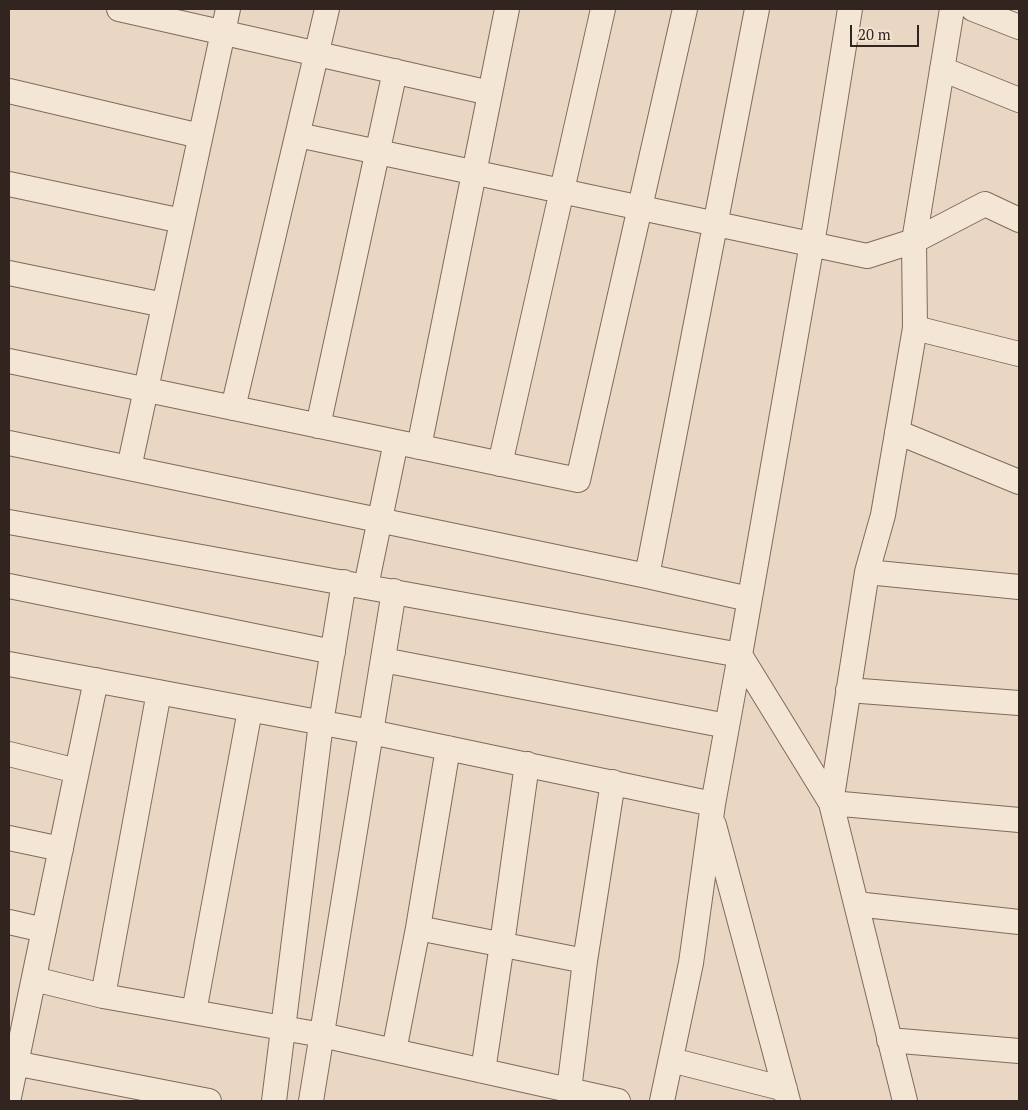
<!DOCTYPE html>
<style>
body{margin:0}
#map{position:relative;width:1028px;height:1110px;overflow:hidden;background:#e9d7c3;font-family:"PT Serif",serif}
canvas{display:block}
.frame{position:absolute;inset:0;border:10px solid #32241e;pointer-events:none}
.scale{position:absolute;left:850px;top:25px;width:69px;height:22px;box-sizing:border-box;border:2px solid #32241e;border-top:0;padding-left:6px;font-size:15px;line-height:18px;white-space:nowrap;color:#32241e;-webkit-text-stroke:4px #f1e2d2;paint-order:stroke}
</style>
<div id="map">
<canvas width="1028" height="1110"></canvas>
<div class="frame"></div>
<div class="scale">20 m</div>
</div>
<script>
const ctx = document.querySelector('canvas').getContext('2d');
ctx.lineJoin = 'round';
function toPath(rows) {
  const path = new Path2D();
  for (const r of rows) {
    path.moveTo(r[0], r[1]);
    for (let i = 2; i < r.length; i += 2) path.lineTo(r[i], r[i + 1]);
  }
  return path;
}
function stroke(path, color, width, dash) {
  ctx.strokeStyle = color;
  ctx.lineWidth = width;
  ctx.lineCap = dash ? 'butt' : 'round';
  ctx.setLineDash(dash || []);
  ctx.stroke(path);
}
const minor = toPath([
 [119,9,490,93],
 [850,9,815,226,740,655,831,803,905,1101],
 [952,9,914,241,915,328,883,515,867,572,831,803,1019,820],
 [973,9,1019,27],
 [942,69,1019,100],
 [9,91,200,136],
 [298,135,867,256,914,241,985,204,1019,220],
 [9,184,182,221],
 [9,273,164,305],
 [915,328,1019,354],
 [9,361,578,480,685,9],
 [233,408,327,9],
 [318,426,395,71],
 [897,432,1019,482],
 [9,443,647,576,749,599],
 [419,447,507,9],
 [500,464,603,9],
 [129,468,228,9],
 [9,522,740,655,713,804,691,963,662,1101],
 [867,572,1019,587],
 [647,576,757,9],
 [9,586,333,652],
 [366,586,396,442],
 [383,660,727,726],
 [9,664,371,732,713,804],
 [848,690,1019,703],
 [9,754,77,771],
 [714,825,788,1101],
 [9,838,61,849],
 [856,904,1019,922],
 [9,922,44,930],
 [418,928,585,961],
 [34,979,103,996,322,1035,618,1101],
 [103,996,159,692],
 [194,1012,250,710],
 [889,1040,1019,1051],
 [394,1051,418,928,448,748],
 [671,1060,785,1089],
 [9,1062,209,1101],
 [483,1071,502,944,527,764],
 [569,1090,585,961,613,782],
 [9,1097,96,680],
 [274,1101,321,723,344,582],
 [311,1101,394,591]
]);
stroke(minor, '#81695c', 26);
stroke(minor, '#f4e6d5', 24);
</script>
